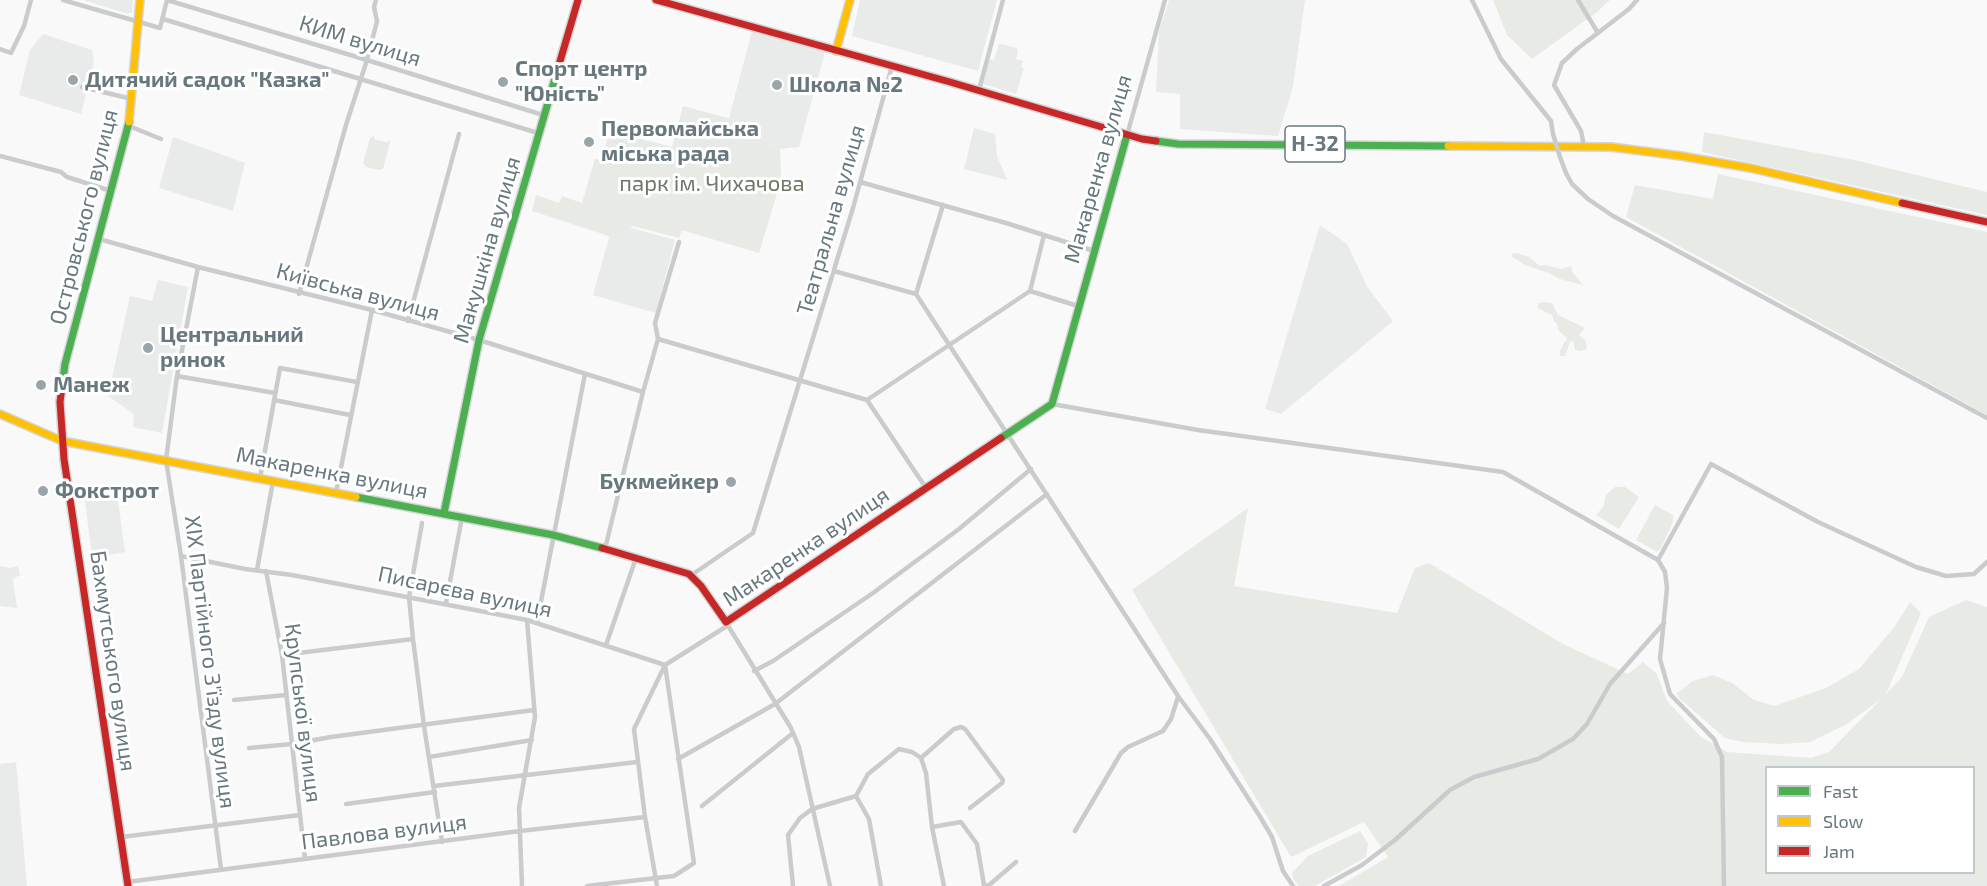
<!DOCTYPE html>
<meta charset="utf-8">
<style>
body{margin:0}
#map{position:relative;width:1987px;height:886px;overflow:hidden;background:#f9f9f9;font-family:"Exo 2",sans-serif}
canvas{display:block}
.legend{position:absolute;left:1765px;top:766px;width:210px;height:108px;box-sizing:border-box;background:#fff;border:2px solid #c2c9cc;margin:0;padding:8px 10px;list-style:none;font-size:18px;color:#67787f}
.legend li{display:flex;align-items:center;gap:12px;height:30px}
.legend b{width:30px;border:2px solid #c2c9cc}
</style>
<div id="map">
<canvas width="1987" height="886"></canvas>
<ul class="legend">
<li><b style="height:8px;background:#4caf50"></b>Fast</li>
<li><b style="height:8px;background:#ffc107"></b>Slow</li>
<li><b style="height:8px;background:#c62828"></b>Jam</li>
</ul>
</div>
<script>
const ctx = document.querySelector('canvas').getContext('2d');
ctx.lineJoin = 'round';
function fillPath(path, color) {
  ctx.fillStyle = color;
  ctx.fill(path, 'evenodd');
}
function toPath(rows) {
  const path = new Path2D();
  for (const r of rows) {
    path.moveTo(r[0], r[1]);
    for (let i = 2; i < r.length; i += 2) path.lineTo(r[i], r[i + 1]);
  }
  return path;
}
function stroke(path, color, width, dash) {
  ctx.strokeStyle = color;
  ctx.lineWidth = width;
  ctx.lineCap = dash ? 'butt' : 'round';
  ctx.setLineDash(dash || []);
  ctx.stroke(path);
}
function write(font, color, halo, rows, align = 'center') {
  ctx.font = font + ' "Exo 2",sans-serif';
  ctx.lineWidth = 6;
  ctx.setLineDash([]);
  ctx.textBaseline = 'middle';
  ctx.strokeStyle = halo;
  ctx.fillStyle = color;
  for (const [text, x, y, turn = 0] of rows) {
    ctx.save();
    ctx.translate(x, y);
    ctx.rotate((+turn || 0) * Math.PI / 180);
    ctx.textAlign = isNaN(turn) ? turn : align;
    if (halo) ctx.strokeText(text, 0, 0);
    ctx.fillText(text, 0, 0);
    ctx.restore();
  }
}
const built = toPath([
 [83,0,133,0,132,13,125,13],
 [860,0,997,0,978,71,852,36],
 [1169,0,1305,0,1293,87,1278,136,1180,129,1180,94,1156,92,1159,31],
 [752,31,825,52,799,147,780,149,736,137,739,121,729,118],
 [43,34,92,50,94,62,81,114,19,95,30,50],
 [999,44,1002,44,1017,48,1018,51,1016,59,1023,61,1021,67,1024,68,1016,94,986,85,983,83,988,59,994,60],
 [974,128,995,134,997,156,1007,180,964,169],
 [173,137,245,163,233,211,159,188],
 [613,223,675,240,656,313,593,295],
 [1320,225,1347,244,1368,288,1393,321,1281,414,1265,409],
 [158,280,188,287,162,433,133,427,134,414,108,396,130,296,152,301],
 [116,486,125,552,92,558,84,492],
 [0,566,9,568,18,566,20,575,13,579,17,608,0,606],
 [16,762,27,886,0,886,0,764]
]);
const green = toPath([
 [1493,0,1610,0,1597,12,1532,59,1507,35],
 [683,106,739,121,736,137,780,149,781,180,759,253,682,230,679,238,633,226,615,238,532,211,536,195,559,203,562,196,582,203,595,159,601,160,610,131,672,147],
 [1704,132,1854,160,1987,192,1987,215,1702,152],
 [374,136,374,139,386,142,390,140,390,142,383,169,380,170,366,167,363,163,370,138],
 [1718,174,1987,232,1987,415,1626,217,1635,185,1713,199],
 [1513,253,1516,253,1529,257,1540,266,1545,265,1562,269,1571,266,1573,273,1583,285,1560,279,1549,273,1525,265,1511,256],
 [1544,302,1552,303,1558,315,1585,328,1579,335,1585,340,1587,346,1586,349,1580,351,1575,350,1573,341,1570,342,1565,356,1560,356,1560,351,1567,338,1558,330,1557,324,1554,321,1552,315,1538,308,1538,303],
 [1615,487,1625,487,1639,497,1619,529,1596,515,1603,507,1606,495],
 [1655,505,1673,515,1673,522,1661,548,1657,552,1636,540],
 [1248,508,1234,586,1397,613,1415,568,1429,563,1563,644,1628,674,1643,662,1657,674,1667,701,1701,737,1727,752,1811,758,1829,752,1881,699,1847,724,1810,742,1783,744,1742,742,1725,738,1679,698,1677,693,1693,681,1713,675,1732,683,1754,700,1774,706,1826,688,1859,669,1895,626,1910,602,1921,613,1886,694,1902,677,1929,617,1966,600,1987,607,1987,886,1339,886,1388,857,1364,822,1291,857,1132,590],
 [1766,768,1974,768,1974,872,1766,872],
 [1360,831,1368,843,1366,857,1315,886,1299,886,1294,880,1292,873,1308,856]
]);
const street = toPath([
 [63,0,160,28,167,0,367,60,543,115],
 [1472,0,1501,59,1551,121,1553,134],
 [1578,0,1598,33],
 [163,19,538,133],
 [0,49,11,53,24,26,31,0],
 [82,87,132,99],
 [979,90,1003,0],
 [129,126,161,139],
 [1127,135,1165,0],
 [1584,146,1581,131,1554,85,1562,63,1577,49,1629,9,1637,0],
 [0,156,61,172,67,177,111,191],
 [1560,157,1566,173,1572,184,1588,199,1613,216,1987,418],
 [860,182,1006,223,1094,251],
 [943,205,916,294,1178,696,1210,739,1259,815,1272,837,1283,871,1293,886],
 [99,239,198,267,372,310,479,340,643,392],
 [198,267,177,376,166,460,181,556,221,869],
 [834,271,916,294],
 [1030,291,1078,306],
 [299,294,346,125,367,60,377,21,374,7,376,0],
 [408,321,459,134],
 [658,339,867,400,926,488],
 [177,376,275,393],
 [274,400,350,415],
 [867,400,1030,291,1044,235],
 [1052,404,1198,430,1503,472,1658,560,1665,572,1667,588,1660,659,1670,694,1714,739,1722,757,1724,886],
 [260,478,280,368,357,382],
 [336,493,372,310],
 [422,523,409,597,413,639,424,726,442,842],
 [605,549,643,392,658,339,655,323,679,242],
 [181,556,245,569,292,575,527,620,665,665,727,626],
 [1658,560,1711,464,1818,522,1916,567,1946,576,1974,574,1987,562],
 [257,570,273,481],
 [266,571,282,655,305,859],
 [690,576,753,533,853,208,892,66],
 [446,603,462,517],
 [537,622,585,374],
 [727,624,791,728,799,747,830,886],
 [606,645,636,558],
 [282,655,413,639],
 [754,671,773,661,873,593,959,529,1031,469],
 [234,700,286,695],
 [249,748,292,744,331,737,534,710],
 [429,757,532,740],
 [921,758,954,729,961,727,965,729,1003,780,1002,783,970,808],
 [678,759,775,704,1047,494],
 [434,786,637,762],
 [856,796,869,819,881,886],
 [346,804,435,792],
 [702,806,793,733],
 [932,827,961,822,977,844,984,885,988,886,1016,862],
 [1075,831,1121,753,1128,747,1163,731,1171,719,1178,697],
 [121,837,300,815],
 [127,882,520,831,645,817],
 [522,886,519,808,535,717,527,620],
 [587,886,674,876,694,863,665,665],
 [657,886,645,817,634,729,665,665],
 [793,886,788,835,800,818,812,809,856,796,868,774,899,749,912,752,921,758,926,773,932,827,944,886],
 [1324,886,1362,865,1395,840,1450,790,1474,777,1538,759,1573,739,1587,724,1610,684,1664,623]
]);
const fast = toPath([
 [1156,141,1178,144,1448,146],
 [63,379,65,364,129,122],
 [1001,438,1052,404,1127,135],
 [356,497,553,535,602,548],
 [444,513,479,340,556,75]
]);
const slow = toPath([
 [836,51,850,0],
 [129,122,140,0],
 [1448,146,1611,147,1681,156,1750,168,1902,203],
 [0,414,62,441,356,497]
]);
const jam = toPath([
 [656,0,950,82,1142,139,1156,141],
 [556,75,578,0],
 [1902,203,1987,222],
 [63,379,60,402,64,459,128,886],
 [602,548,689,574,701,586,726,622,1001,438]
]);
const streetBridge = toPath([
 [1553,134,1560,157]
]);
const markers = [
 [73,80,6,"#9aa5aa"],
 [503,82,6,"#9aa5aa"],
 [777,85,6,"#9aa5aa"],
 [589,142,6,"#9aa5aa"],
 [148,348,6,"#9aa5aa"],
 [41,385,6,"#9aa5aa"],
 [731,482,6,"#9aa5aa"],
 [43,491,6,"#9aa5aa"]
];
const shields = [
 [1315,144,60]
];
const shieldNames = [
 ["Н-32",1315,144]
];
const streetNames = [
 ["КИМ вулиця",360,41,17],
 ["Макаренка вулиця",1098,169,-74],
 ["Островського вулиця",84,217,-76],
 ["Театральна вулиця",831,220,-74],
 ["Макушкіна вулиця",487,250,-74],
 ["Київська вулиця",358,292,15],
 ["Макаренка вулиця",332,473,11],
 ["Макаренка вулиця",806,547,-34],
 ["Писарєва вулиця",465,592,12],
 ["Бахмутського вулиця",113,661,82],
 ["XIX Партійного З'їзду вулиця",210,662,83],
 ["Крупської вулиця",303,713,83],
 ["Павлова вулиця",384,832,-7]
];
const poiNames = [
 ["Спорт центр",515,69],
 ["\"Юність\"",515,94],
 ["Дитячий садок \"Казка\"",85,80],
 ["Школа №2",789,85],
 ["Первомайська",601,129],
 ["міська рада",601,154],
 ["Центральний",160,335],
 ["ринок",160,360],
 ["Манеж",53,385],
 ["Букмейкер",719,482,"right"],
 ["Фокстрот",55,491]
];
const parkNames = [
 ["парк ім. Чихачова",712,184]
];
fillPath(built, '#e9eaea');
fillPath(green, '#e8eae6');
stroke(fast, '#d4d5d6', 10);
stroke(slow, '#d4d5d6', 10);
stroke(jam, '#d4d5d6', 10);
stroke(street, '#cacbcc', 4.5);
stroke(fast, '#4caf50', 7);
stroke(slow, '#ffc107', 7);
stroke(jam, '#c62828', 7);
stroke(streetBridge, '#cacbcc', 4.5);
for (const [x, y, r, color] of markers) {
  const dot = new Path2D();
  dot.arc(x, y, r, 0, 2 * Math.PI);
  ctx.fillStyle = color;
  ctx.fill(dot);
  stroke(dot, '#fff', 2);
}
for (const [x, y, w] of shields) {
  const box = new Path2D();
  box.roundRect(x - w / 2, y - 18, w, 36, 4.5);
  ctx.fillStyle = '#fff';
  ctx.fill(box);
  stroke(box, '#67787f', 1.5);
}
write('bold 21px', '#67787f', null, shieldNames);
write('22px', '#67787f', '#fff', streetNames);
write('bold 22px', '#67787f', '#fff', poiNames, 'left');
write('22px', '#6c7866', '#fff', parkNames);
</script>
